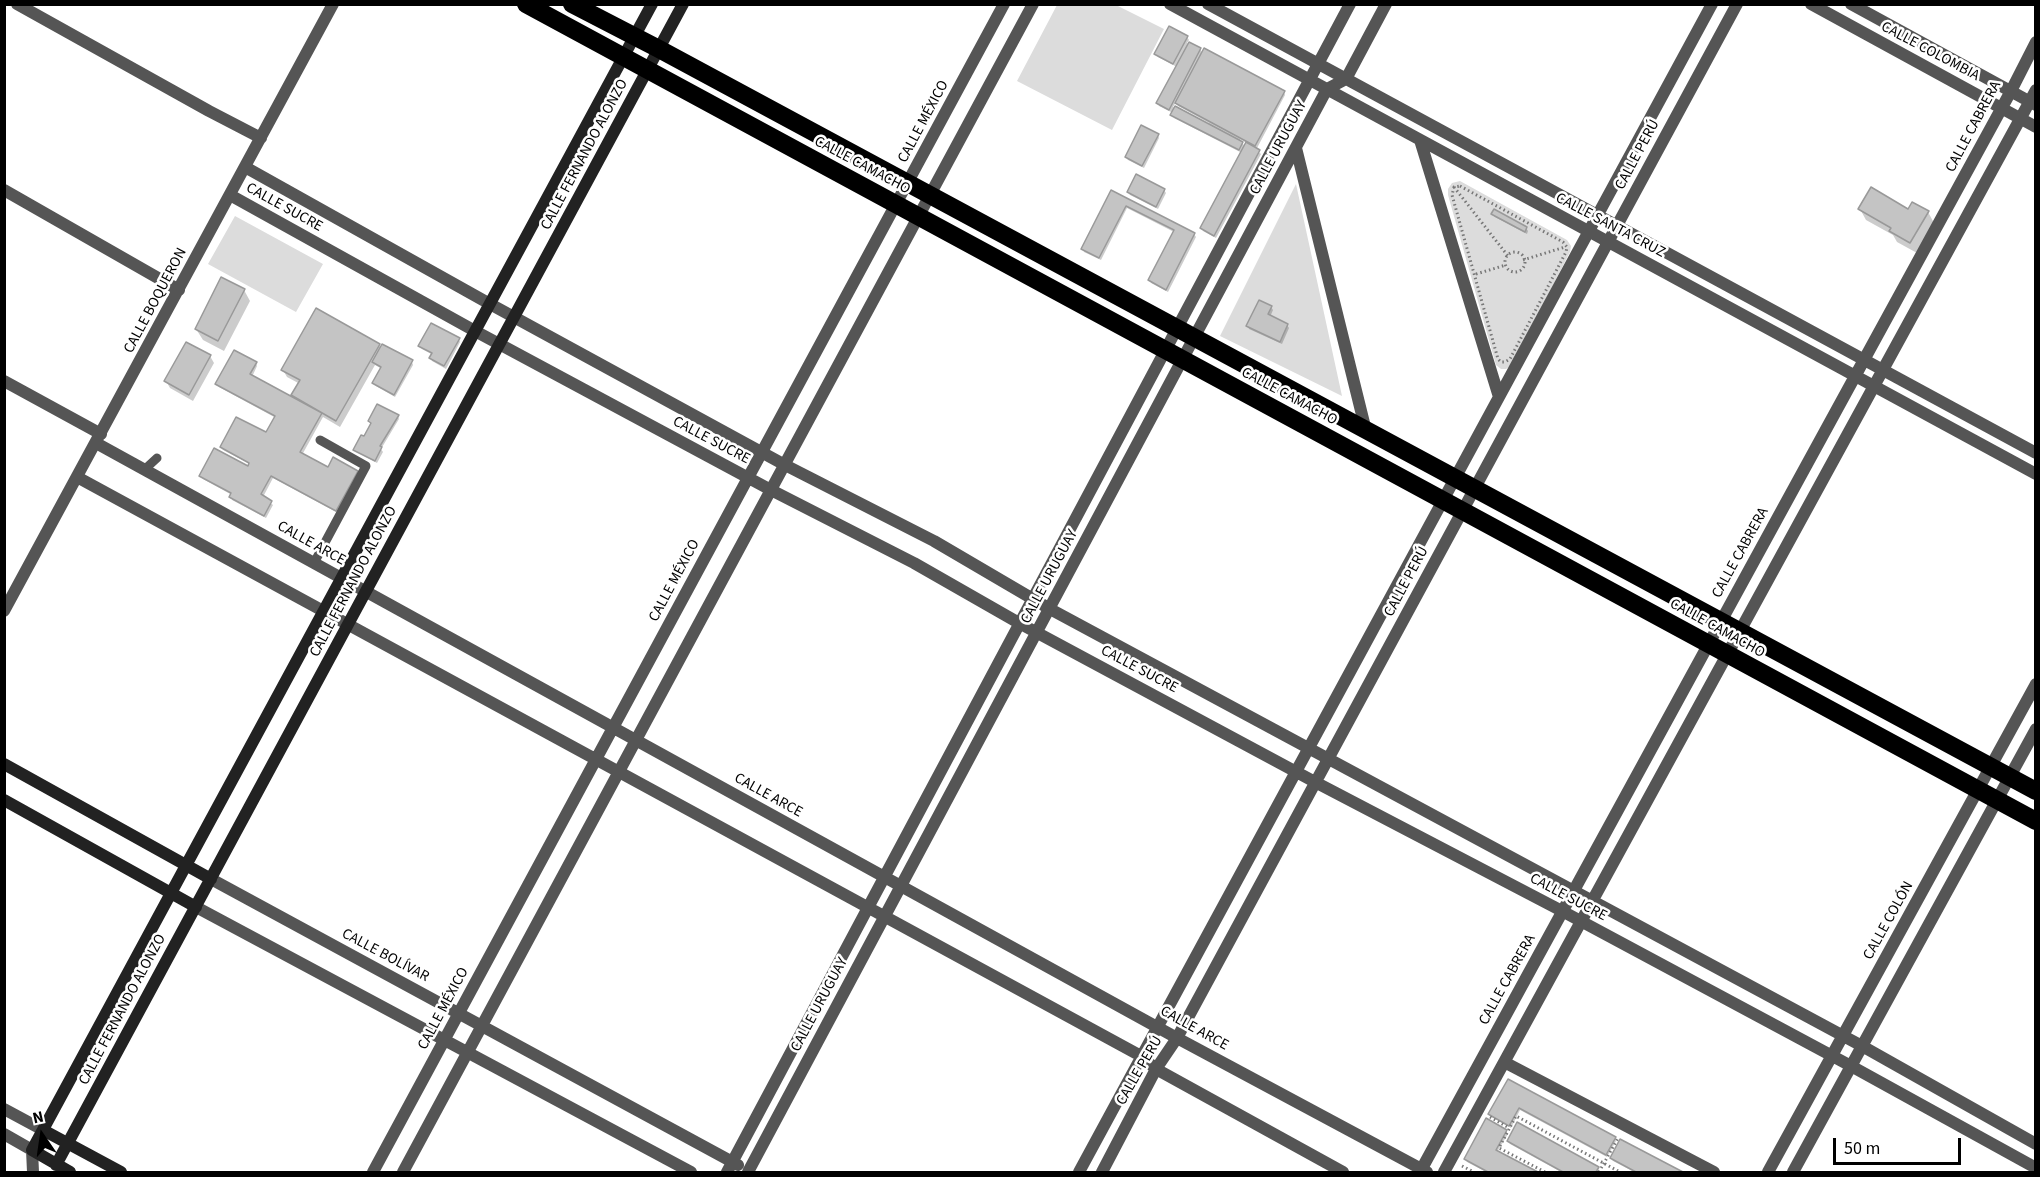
<!DOCTYPE html>
<meta charset="utf-8">
<style>
body{margin:0}
#map{position:relative;width:2040px;height:1177px;overflow:hidden;background:#fff;font-family:"Source Sans 3",sans-serif}
canvas{display:block}
.frame{position:absolute;inset:0;border:6px solid #000;pointer-events:none}
.north{position:absolute;left:12px;top:1105px;width:60px;height:60px;-webkit-text-stroke:4px #fff;paint-order:stroke;rotate:347deg;font-size:16px;font-weight:700;line-height:24px;text-align:center;color:#000}
.north::after{content:'';display:block;margin:auto;width:21px;height:27px;background:#000;clip-path:polygon(50% 0,100% 100%,50% 72%,0 100%)}
.scale{position:absolute;left:1833px;top:1138px;width:128px;height:27px;box-sizing:border-box;border:3px solid #000;border-top:0;padding-left:8px;font-size:18px;line-height:21px;white-space:nowrap;color:#000;-webkit-text-stroke:4px #fff;paint-order:stroke}
</style>
<div id="map">
<canvas width="2040" height="1177"></canvas>
<div class="frame"></div>
<div class="north">N</div>
<div class="scale">50 m</div>
</div>
<script>
const ctx = document.querySelector('canvas').getContext('2d');
ctx.lineJoin = 'round';
function fillPath(path, color) {
  ctx.fillStyle = color;
  ctx.fill(path, 'evenodd');
}
function toPath(rows) {
  const path = new Path2D();
  for (const r of rows) {
    if (r.length === 3) {
      path.moveTo(r[0] + r[2], r[1]);
      path.arc(r[0], r[1], r[2], 0, 2 * Math.PI);
      continue;
    }
    path.moveTo(r[0], r[1]);
    for (let i = 2; i < r.length; i += 2) path.lineTo(r[i], r[i + 1]);
  }
  return path;
}
function stroke(path, color, width, dash) {
  ctx.strokeStyle = color;
  ctx.lineWidth = width;
  ctx.lineCap = dash ? 'butt' : 'round';
  ctx.setLineDash(dash || []);
  ctx.stroke(path);
}
function write(font, color, halo, rows, align = 'center') {
  ctx.font = font + ' "Source Sans 3",sans-serif';
  ctx.lineWidth = 5;
  ctx.setLineDash([]);
  ctx.textBaseline = 'middle';
  ctx.strokeStyle = halo;
  ctx.fillStyle = color;
  for (const [text, x, y, turn = 0] of rows) {
    ctx.save();
    ctx.translate(x, y);
    ctx.rotate((+turn || 0) * Math.PI / 180);
    ctx.textAlign = isNaN(turn) ? turn : align;
    if (halo) ctx.strokeText(text, 0, 0);
    ctx.fillText(text, 0, 0);
    ctx.restore();
  }
}
const green = toPath([
 [1057,5,1116,5,1164,29,1112,130,1017,81],
 [1460,181,1567,240,1571,246,1570,252,1512,365,1506,369,1501,369,1496,365,1448,195,1448,189,1452,183],
 [1296,184,1342,396,1220,336],
 [235,216,323,264,296,312,208,264]
]);
const shadow = toPath([
 [1187,37,1189,40,1187,43,1200,49,1203,54,1284,92,1285,95,1256,150,1261,154,1216,238,1203,231,1202,228,1242,153,1174,118,1173,113,1159,106,1158,103,1177,67,1158,57,1156,54],
 [1176,102,1178,106,1209,123,1208,125,1173,107],
 [1240,139,1247,143,1245,147],
 [1158,135,1159,138,1144,168,1128,160,1126,157],
 [1137,176,1164,190,1166,193,1158,209,1130,195,1128,192],
 [1112,192,1194,234,1196,237,1168,292,1151,283,1150,280,1174,232,1127,208,1101,260,1084,252,1083,249],
 [1860,209,1928,212,1934,223,1917,253,1897,242,1893,235,1866,220],
 [1493,214,1526,228,1528,231,1527,234,1495,217],
 [244,290,250,301,224,351,203,340,196,329],
 [1271,307,1273,310,1270,317,1287,325,1289,328,1282,344,1249,329,1248,326],
 [459,339,460,342,446,369,432,361,431,358,433,355,422,349,420,346],
 [379,345,381,349,412,362,413,365,395,397,376,386,374,383,382,369,375,365,340,427,323,417,302,455,328,469,357,472,359,475,338,513,273,478,263,497,273,505,266,518,232,500,232,495,203,479,201,476,248,468,250,464,223,450,221,447,266,435,276,418,219,387,217,384,256,363,257,366,252,377,296,400,293,395,300,384,287,377,283,370],
 [210,356,214,363,193,401,170,388,166,381],
 [398,416,399,419,381,449,383,452,377,463,357,452,355,450,364,438,372,425,369,421],
 [1509,1081,1615,1138,1616,1141,1607,1157,1520,1110,1511,1128,1492,1117,1490,1114],
 [1518,1124,1598,1169,1599,1172,1561,1172,1510,1144,1508,1141],
 [1506,1131,1508,1134,1497,1152,1534,1172,1486,1172,1467,1162,1465,1159],
 [1621,1141,1680,1172,1634,1172,1613,1161,1611,1158]
]);
const building = toPath([
 [1169,26,1188,36,1173,64,1154,54,1169,26],
 [1189,42,1201,48,1169,110,1156,103,1189,42],
 [1204,48,1285,91,1255,146,1175,103,1204,48],
 [1175,106,1243,142,1239,150,1170,115,1175,106],
 [1141,125,1159,134,1142,166,1125,157,1141,125],
 [1246,142,1260,150,1214,236,1200,228,1246,142],
 [1136,174,1165,189,1156,207,1127,192,1136,174],
 [1871,187,1908,209,1912,202,1929,211,1910,243,1889,231,1891,228,1858,209,1871,187],
 [1111,190,1195,233,1166,290,1148,280,1174,230,1126,206,1099,258,1081,249,1111,190],
 [1494,209,1527,227,1525,232,1491,214,1494,209],
 [221,277,245,289,218,341,195,329,221,277],
 [1259,300,1272,306,1268,314,1288,324,1280,342,1246,326,1259,300],
 [316,308,380,344,336,421,291,395,300,380,281,370,316,308],
 [431,323,460,338,444,366,429,358,432,353,418,346,431,323],
 [186,342,211,355,189,395,164,381,186,342],
 [382,344,413,360,394,395,372,383,381,367,372,362,382,344],
 [234,350,257,362,250,374,322,413,300,452,328,467,333,457,358,471,336,511,271,476,261,494,272,501,264,516,229,497,231,493,199,476,214,448,248,466,249,463,220,447,236,417,266,432,275,416,215,384,234,350],
 [377,404,399,415,380,446,382,447,375,461,353,450,361,435,364,436,371,423,368,421,377,404],
 [1508,1079,1616,1137,1606,1155,1519,1108,1509,1126,1488,1114,1508,1079],
 [1486,1118,1507,1130,1496,1150,1538,1172,1488,1172,1464,1159,1486,1118],
 [1517,1122,1599,1167,1596,1172,1563,1172,1507,1141,1517,1122],
 [1620,1139,1683,1172,1636,1172,1610,1158,1620,1139]
]);
const path = toPath([
 [1460,186,1563,242,1567,247,1566,252,1510,359,1505,362,1501,362,1498,359,1452,195,1454,187,1460,186],
 [1454,187,1508,256],
 [1515,262,10],
 [1523,260,1565,247],
 [1476,274,1506,265],
 [1490,1117,1509,1128],
 [1462,1166,1474,1172],
 [1545,1172,1499,1148,1516,1116,1620,1172],
 [1599,1172,1618,1138]
]);
const lane = toPath([
 [144,470,157,458],
 [314,563,366,466,320,440]
]);
const street = toPath([
 [17,4,209,111,261,138],
 [1170,4,2036,474],
 [1208,4,2036,453],
 [1811,4,2036,127],
 [1851,4,2036,105],
 [1420,140,1499,397],
 [1296,148,1366,431],
 [245,167,490,304,785,465,934,541,1050,609,1862,1046,2036,1144],
 [4,190,179,290],
 [230,195,475,331,771,490,914,563,1019,623,1315,782,1562,911,1851,1066,2036,1168],
 [4,381,101,434],
 [96,443,1177,1038,1427,1172],
 [77,477,1141,1056,1156,1069,1343,1172],
 [4,611,333,4],
 [211,879,738,1165],
 [196,907,691,1172],
 [1506,1063,1714,1172],
 [4,1109,43,1130],
 [4,1134,32,1150,33,1172],
 [373,1172,1004,4],
 [403,1172,1033,4],
 [727,1172,1350,4],
 [748,1172,1327,89,1346,79,1386,4],
 [1079,1172,1712,4],
 [1102,1172,1156,1069,1177,1038,1737,4],
 [1420,1172,2011,91,2036,42],
 [1444,1172,2036,90],
 [1768,1172,2036,684],
 [1793,1172,2036,729]
]);
const secondary = toPath([
 [4,764,211,879],
 [4,800,196,907],
 [43,1130,121,1172],
 [56,1165,683,4],
 [70,1172,32,1150,652,4]
]);
const highway = toPath([
 [526,4,2036,821],
 [572,4,659,49,2036,791]
]);
const streetNames = [
 ["CALLE COLOMBIA",1930,52,28],
 ["CALLE MÉXICO",924,122,-62],
 ["CALLE CABRERA",1974,127,-62],
 ["CALLE URUGUAY",1279,148,-62],
 ["CALLE FERNANDO ALONZO",585,155,-62],
 ["CALLE PERÚ",1638,155,-62],
 ["CALLE CAMACHO",862,166,28],
 ["CALLE SUCRE",284,208,29],
 ["CALLE SANTA CRUZ",1610,226,28],
 ["CALLE BOQUERON",156,301,-62],
 ["CALLE CAMACHO",1289,397,28],
 ["CALLE SUCRE",711,441,28],
 ["CALLE ARCE",311,544,29],
 ["CALLE CABRERA",1741,553,-61],
 ["CALLE URUGUAY",1050,577,-62],
 ["CALLE MÉXICO",675,581,-62],
 ["CALLE FERNANDO ALONZO",354,582,-62],
 ["CALLE PERÚ",1407,582,-62],
 ["CALLE CAMACHO",1717,629,29],
 ["CALLE SUCRE",1139,670,28],
 ["CALLE ARCE",768,796,29],
 ["CALLE SUCRE",1568,898,28],
 ["CALLE COLÓN",1889,921,-61],
 ["CALLE BOLÍVAR",385,956,28],
 ["CALLE CABRERA",1508,980,-61],
 ["CALLE URUGUAY",820,1005,-62],
 ["CALLE MÉXICO",444,1009,-62],
 ["CALLE FERNANDO ALONZO",123,1010,-62],
 ["CALLE ARCE",1194,1029,29],
 ["CALLE PERÚ",1140,1071,-60]
];
fillPath(green, '#dcdcdc');
fillPath(shadow, '#0003');
fillPath(building, '#c4c4c4');
stroke(building, '#999', 1.5);
stroke(path, '#777', 3, [1.5, 3]);
stroke(lane, '#555', 9);
stroke(street, '#555', 12);
stroke(secondary, '#222', 12);
stroke(highway, '#000', 18);
write('15px', '#000', '#fff', streetNames);
</script>
